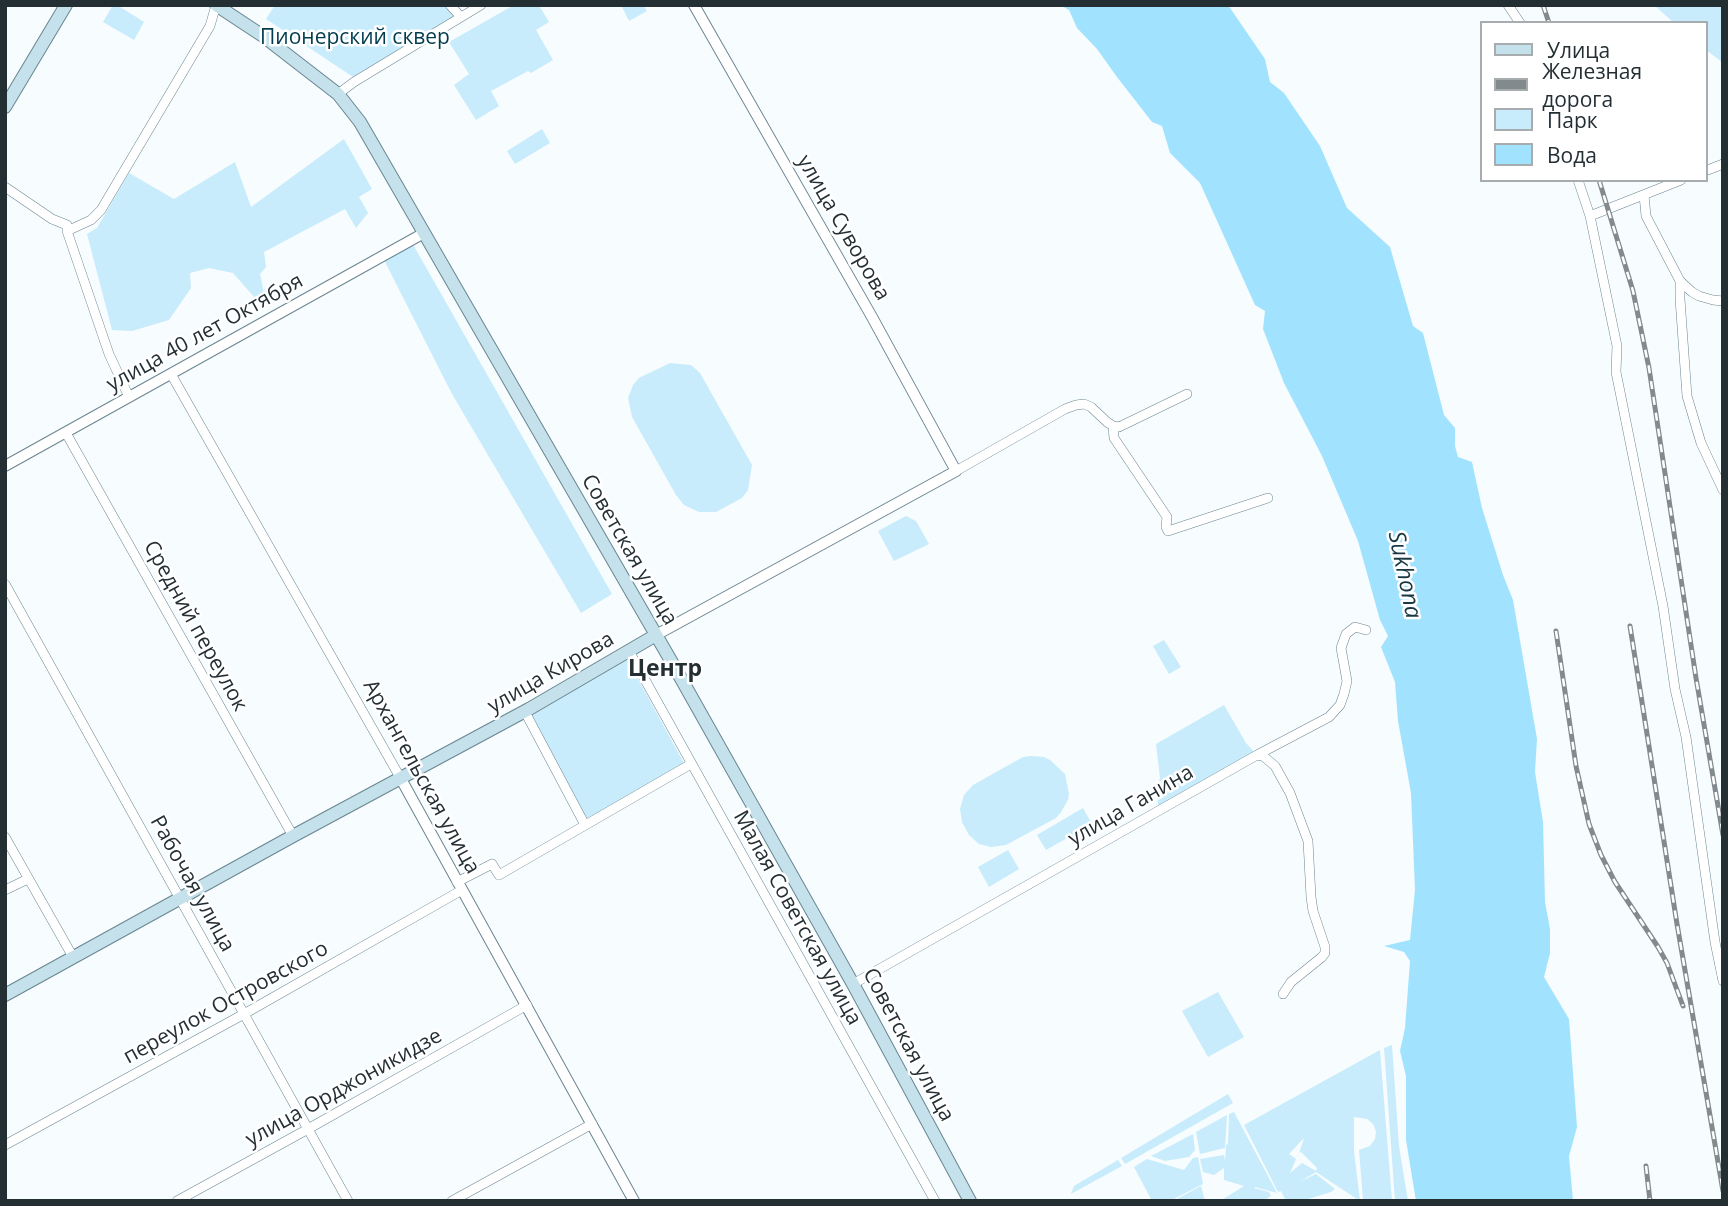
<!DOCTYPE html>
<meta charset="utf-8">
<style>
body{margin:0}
#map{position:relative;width:1728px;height:1206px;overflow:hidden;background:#f7fcff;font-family:"Open Sans",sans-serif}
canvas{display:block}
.frame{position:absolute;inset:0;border:7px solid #242f34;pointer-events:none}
.legend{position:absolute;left:1480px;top:21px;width:228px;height:161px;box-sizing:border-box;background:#fff;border:2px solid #a7acae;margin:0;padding:9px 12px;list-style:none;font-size:21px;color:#242f34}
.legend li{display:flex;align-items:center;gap:14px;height:35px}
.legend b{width:35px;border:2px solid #a7acae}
</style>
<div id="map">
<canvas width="1728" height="1206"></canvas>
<div class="frame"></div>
<ul class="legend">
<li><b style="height:9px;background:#c4e1ec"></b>Улица</li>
<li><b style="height:9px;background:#828a8e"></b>Железная дорога</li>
<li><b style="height:19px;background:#c8ecfb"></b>Парк</li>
<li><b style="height:19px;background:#a1e3fe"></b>Вода</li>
</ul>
</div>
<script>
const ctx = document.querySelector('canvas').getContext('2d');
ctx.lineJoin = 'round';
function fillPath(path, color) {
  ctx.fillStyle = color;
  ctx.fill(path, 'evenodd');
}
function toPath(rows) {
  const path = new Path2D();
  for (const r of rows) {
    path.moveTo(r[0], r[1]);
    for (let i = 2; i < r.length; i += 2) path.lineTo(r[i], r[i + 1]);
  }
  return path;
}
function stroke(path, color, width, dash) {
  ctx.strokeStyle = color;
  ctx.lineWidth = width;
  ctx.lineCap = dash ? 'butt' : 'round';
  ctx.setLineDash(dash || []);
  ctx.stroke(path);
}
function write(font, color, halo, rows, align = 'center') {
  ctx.font = font + ' "Open Sans",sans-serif';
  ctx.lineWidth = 5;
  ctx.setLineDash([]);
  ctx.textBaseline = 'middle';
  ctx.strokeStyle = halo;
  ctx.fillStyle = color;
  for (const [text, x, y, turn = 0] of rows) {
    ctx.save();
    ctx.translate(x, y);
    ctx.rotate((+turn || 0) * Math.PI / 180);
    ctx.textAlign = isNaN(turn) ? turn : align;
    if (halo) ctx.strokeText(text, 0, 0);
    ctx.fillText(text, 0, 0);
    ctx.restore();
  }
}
const green = toPath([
 [113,5,117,5,144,22,134,40,103,22],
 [275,5,446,5,455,16,353,77,266,19],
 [514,5,543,5,540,7,549,22,536,30,553,60,531,73,528,71,491,91,499,106,476,120,454,85,469,74,449,42],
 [621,5,643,5,647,11,629,21],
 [1654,5,1723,5,1723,63,1705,49,1705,23,1674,23],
 [542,129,550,143,515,164,507,151],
 [344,139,372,189,359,197,368,213,356,228,345,209,264,252,266,267,260,274,265,298,255,298,233,273,209,268,190,273,191,288,169,320,132,331,112,330,87,234,97,228,129,173,174,199,235,162,251,207],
 [411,241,612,594,581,613,452,394,382,256],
 [670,363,691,365,700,373,752,465,748,490,742,498,716,512,699,512,684,505,676,495,632,417,628,398,633,385,639,378],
 [906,516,916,521,929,544,894,561,878,531],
 [1164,640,1181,667,1169,674,1153,646],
 [626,657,685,765,585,821,531,714],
 [1224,705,1246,743,1257,755,1159,811,1156,790,1160,778,1156,744],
 [1031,756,1044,757,1050,760,1065,774,1069,794,1068,800,1061,812,1056,818,1006,845,991,847,979,844,969,835,962,822,960,809,964,795,973,785,1023,757],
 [1083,808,1092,824,1046,850,1037,835],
 [1008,850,1019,869,989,887,978,867],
 [1218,992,1244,1037,1208,1057,1182,1011],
 [1392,1045,1399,1146,1408,1201,1395,1201,1384,1048],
 [1380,1050,1392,1201,1361,1201,1363,1199,1359,1150,1370,1146,1375,1139,1376,1131,1373,1124,1367,1119,1354,1117,1354,1151,1360,1201,1316,1172,1299,1182,1316,1174,1335,1189,1331,1192,1302,1201,1286,1201,1281,1191,1278,1192,1244,1125],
 [1304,1138,1299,1153,1301,1152,1317,1168,1316,1171,1302,1163,1290,1173,1296,1159,1289,1154],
 [1228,1094,1233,1103,1125,1164,1121,1158],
 [1234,1112,1277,1193,1255,1187,1254,1188,1269,1192,1271,1196,1263,1201,1220,1201,1244,1186,1224,1180,1224,1168,1214,1175,1203,1172,1200,1159,1224,1155,1225,1161,1226,1145,1228,1144,1229,1114],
 [1227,1115,1225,1148,1200,1154,1196,1132],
 [1193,1134,1195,1150,1189,1157,1165,1161,1151,1156],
 [1198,1157,1203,1184,1170,1201,1152,1201,1134,1167,1147,1159,1184,1170,1193,1158],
 [1118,1160,1122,1166,1071,1194,1074,1186],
 [1201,1186,1205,1201,1173,1201]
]);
const water = toPath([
 [1060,5,1228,5,1265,59,1270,82,1284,93,1320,146,1347,208,1390,247,1413,326,1423,333,1444,415,1455,428,1455,446,1458,457,1472,462,1482,508,1503,575,1513,600,1537,739,1535,772,1543,822,1545,902,1550,929,1550,953,1544,977,1569,1019,1577,1127,1569,1156,1573,1201,1416,1201,1406,1140,1406,1076,1400,1051,1405,1028,1410,961,1404,952,1384,946,1410,940,1415,890,1411,793,1398,721,1395,682,1381,647,1388,636,1380,620,1358,541,1322,456,1284,383,1263,329,1265,311,1255,305,1200,183,1170,153,1162,126,1152,122,1117,77,1097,49,1077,28,1069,10]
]);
const minor = toPath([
 [450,5,461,17],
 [1508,5,1520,23],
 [338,94,354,82,481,5],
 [1705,171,1723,164],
 [1578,180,1590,216],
 [1681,180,1590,216,1617,346,1616,372,1663,606,1675,689,1686,737,1715,942,1723,981],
 [5,187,52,219,67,225,67,231,91,220,101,210,210,26,216,5],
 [1644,195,1646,216,1680,281,1692,292,1699,296,1713,300,1723,301],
 [67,231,109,354,129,397],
 [1680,281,1680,299,1687,396,1701,443,1723,490],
 [171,374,401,779],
 [1113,426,1114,438,1167,517,1166,527,1168,531,1268,498],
 [1113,426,1119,427,1187,394],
 [66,433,293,836],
 [956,471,1065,409,1076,405,1084,404,1091,407,1107,422,1113,426],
 [5,584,348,1201],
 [629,651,935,1201],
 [525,712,585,825],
 [1257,755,1263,756,1275,766,1290,793,1308,841,1311,897,1313,911,1325,947,1325,953,1322,957,1291,982,1283,994],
 [5,837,73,957],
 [457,882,492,864,499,875,691,764],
 [5,890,28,879],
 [853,984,1257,755,1329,717,1340,705,1344,694,1347,681,1341,648,1346,634,1355,627,1366,630],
 [5,1145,244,1014,462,890],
 [177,1201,308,1129,527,1005],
 [452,1201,592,1124]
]);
const tertiary = toPath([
 [5,466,424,233],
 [656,635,956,471,872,317,694,5],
 [401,779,634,1201]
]);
const secondary = toPath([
 [216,5,263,36,338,94,360,122,674,666,853,984,970,1201],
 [5,107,66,5],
 [5,995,293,836,529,709,656,635]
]);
const rail = toPath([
 [1543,5,1549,23],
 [1599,180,1633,291,1649,368,1696,678,1723,835],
 [1630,626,1677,924,1723,1191],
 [1556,631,1576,766,1589,824,1601,855,1615,882,1658,947,1667,963,1683,1006],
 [1646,1166,1650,1201]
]);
const parkNames = [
 ["Пионерский сквер",355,38]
];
const streetNames = [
 ["улица Суворова",843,228,60],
 ["улица 40 лет Октября",205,333,-29],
 ["Советская улица",629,550,60],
 ["Средний переулок",195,626,61],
 ["улица Кирова",551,673,-30],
 ["Архангельская улица",421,777,61],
 ["улица Ганина",1131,806,-30],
 ["Рабочая улица",192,884,61],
 ["Малая Советская улица",797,918,61],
 ["переулок Островского",226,1003,-29],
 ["Советская улица",908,1045,62],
 ["улица Орджоникидзе",344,1088,-29]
];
const waterNames = [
 ["Sukhona",1404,575,78]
];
const neighbourhoodNames = [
 ["Центр",665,669]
];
fillPath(green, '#c8ecfb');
fillPath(water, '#a1e3fe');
stroke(minor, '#6a8590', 10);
stroke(tertiary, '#6a8590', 12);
stroke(secondary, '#6a8590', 14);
stroke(minor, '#fff', 9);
stroke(tertiary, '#fff', 10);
stroke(secondary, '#c4e1ec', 12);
stroke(rail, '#828a8e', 5);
stroke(rail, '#fff', 2.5, [8]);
write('21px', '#003c4e', '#fff', parkNames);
write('21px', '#242f34', '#fff', streetNames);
write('italic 23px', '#193844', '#fff', waterNames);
write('bold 23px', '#242f34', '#fff', neighbourhoodNames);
</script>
